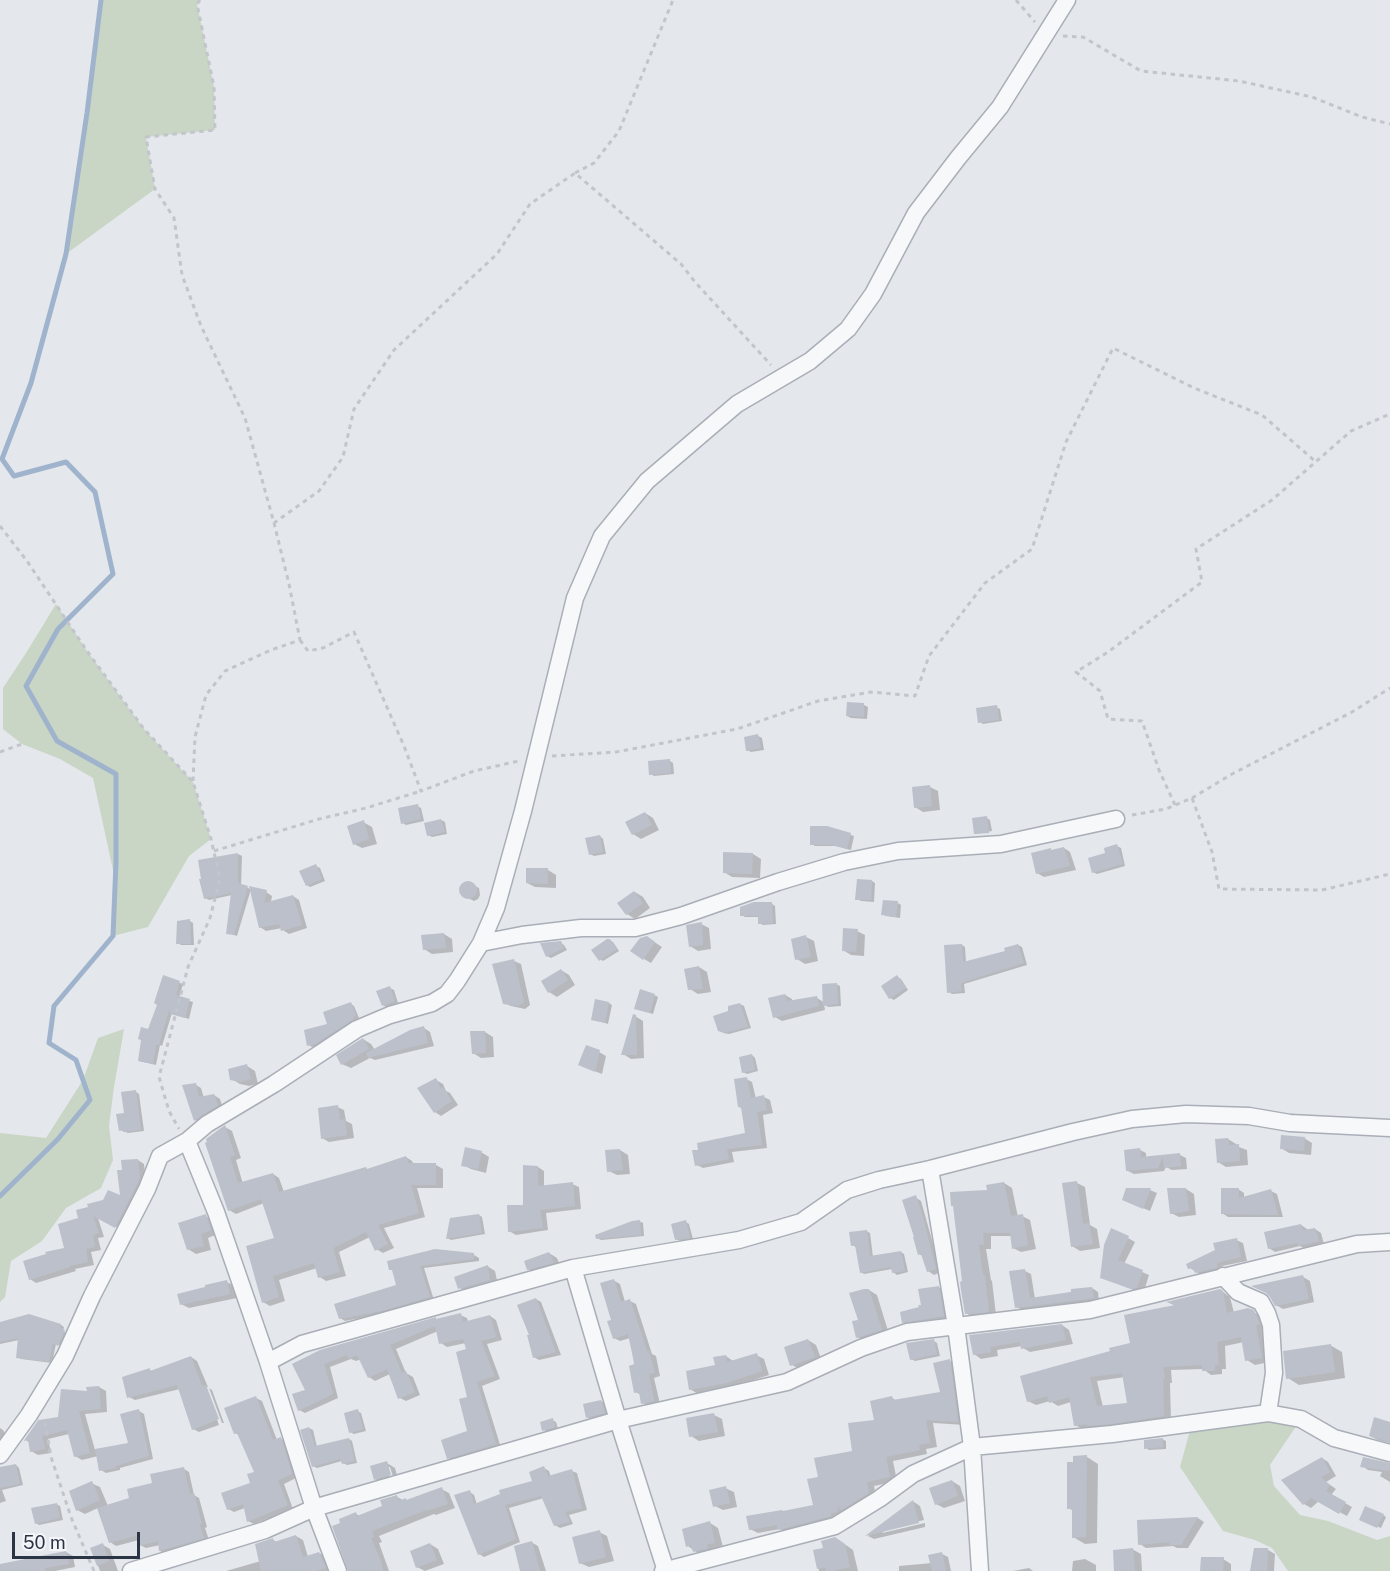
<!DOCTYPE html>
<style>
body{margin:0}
#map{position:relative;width:1390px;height:1571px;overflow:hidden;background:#e4e7ec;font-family:"Public Sans",sans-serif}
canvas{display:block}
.scale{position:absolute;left:12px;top:1532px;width:128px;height:27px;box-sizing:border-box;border:3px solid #2b3445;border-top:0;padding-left:8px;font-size:18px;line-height:21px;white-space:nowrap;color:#2b3445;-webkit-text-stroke:4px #f4f6f9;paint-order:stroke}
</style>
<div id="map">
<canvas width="1390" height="1571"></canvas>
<div class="scale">50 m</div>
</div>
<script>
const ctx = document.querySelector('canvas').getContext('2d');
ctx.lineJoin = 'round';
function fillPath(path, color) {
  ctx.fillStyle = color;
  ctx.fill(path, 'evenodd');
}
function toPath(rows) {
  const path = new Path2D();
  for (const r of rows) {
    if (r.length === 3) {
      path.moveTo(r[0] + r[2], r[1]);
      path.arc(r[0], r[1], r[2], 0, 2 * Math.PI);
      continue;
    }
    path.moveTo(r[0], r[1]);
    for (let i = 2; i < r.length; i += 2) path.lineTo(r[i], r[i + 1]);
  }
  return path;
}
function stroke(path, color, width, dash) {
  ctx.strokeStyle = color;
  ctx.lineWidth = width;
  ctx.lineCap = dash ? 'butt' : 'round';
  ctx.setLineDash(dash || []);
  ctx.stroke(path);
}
const green = toPath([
 [101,0,200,0,197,4,214,87,215,130,146,137,155,189,66,254,87,113],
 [56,604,87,651,144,729,193,782,211,839,189,856,148,927,113,936,115,879,93,778,60,759,22,744,3,729,3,688,26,653],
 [124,1029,114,1087,109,1126,113,1160,101,1188,66,1208,42,1241,11,1261,5,1297,0,1302,0,1133,46,1138,83,1080,98,1038],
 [1301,1419,1270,1465,1274,1486,1300,1515,1328,1521,1377,1540,1390,1536,1390,1571,1288,1571,1272,1548,1255,1540,1223,1531,1180,1467,1192,1423]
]);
const shadow = toPath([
 [864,705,868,707,867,719,851,718,847,716],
 [996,707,1000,709,1002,721,983,724,980,722],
 [758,736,762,738,764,750,751,752,747,750],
 [670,761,673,763,674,774,654,776,651,774],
 [930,787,938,791,940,810,923,812,915,807],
 [417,806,421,808,424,821,406,825,403,823],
 [645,813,653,818,659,830,641,839,633,834],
 [987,818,990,820,992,831,975,834],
 [441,820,445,822,447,834,432,837,428,835],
 [363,822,372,827,377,844,362,848,354,844],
 [827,827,854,836,851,850,836,846,815,846,812,844],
 [600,836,603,839,606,854,594,856,590,854],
 [1117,846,1121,848,1125,866,1097,874,1093,872,1107,855],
 [1064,848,1070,852,1076,870,1044,877,1037,873],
 [238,854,242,856,241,886,251,889,237,936,228,933,232,895,209,900,205,898,200,862],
 [753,854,761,859,760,878,732,877,724,872],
 [316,866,320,868,325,881,310,887,307,885],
 [548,870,556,875,556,888,535,887,527,883],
 [872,881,875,883,874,902,861,901,857,899],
 [468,882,479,888,480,895,478,899,474,901,462,895,461,889,463,885],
 [251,888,266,892,272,896,271,902,293,896,299,900,307,928,289,934,283,930,282,928,266,931,260,927],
 [635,892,643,897,650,908,635,919,627,914],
 [898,903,901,905,900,918,886,916,883,914],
 [772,904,775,906,776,924,763,925,759,923,759,917,745,917,741,915],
 [190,921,193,923,194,945,181,945,178,943],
 [701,924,709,928,711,949,698,951,690,946],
 [857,931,865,935,864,956,851,955,843,950],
 [444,934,452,939,453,952,432,954,424,949],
 [647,937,662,947,651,963,644,959],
 [806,937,814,941,818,961,805,964,797,959],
 [609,940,613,942,619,951,603,961,600,959],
 [560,943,564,945,567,950,551,958,547,956],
 [962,945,965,947,966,963,1007,952,1018,945,1022,947,1027,965,964,984,965,993,952,994,949,992],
 [514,961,521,964,530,1005,525,1009,511,1006,504,1003],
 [699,967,707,972,711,992,698,994,690,989],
 [561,970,569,975,575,985,557,997,549,992],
 [164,977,183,984,179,998,193,1002,189,1019,172,1013,162,1046,160,1045,156,1065,139,1061,159,1005],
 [897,977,901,979,908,990,894,1000,890,998],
 [836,984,840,986,841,1006,828,1007,824,1004,825,1010,782,1021,775,1017,785,995,792,999,792,1002,817,998,825,1003],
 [390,988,394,990,398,1003,386,1007,383,1005],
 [654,995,658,997,653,1014,639,1010],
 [609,1003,612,1005,608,1024,592,1019],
 [351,1004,354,1006,359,1018,319,1045,312,1047,309,1045],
 [740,1004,744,1006,751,1028,729,1034,723,1033,730,1012],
 [635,1016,643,1021,644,1058,631,1059,623,1054],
 [424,1028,430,1032,434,1046,375,1060,370,1058,351,1068,342,1064,363,1039,371,1044,375,1050],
 [485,1032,493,1037,494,1057,481,1058,473,1053],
 [599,1052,606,1056,602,1074,587,1068],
 [752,1055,755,1058,758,1071,747,1074,743,1072],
 [247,1066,255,1071,258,1084,249,1086,240,1084,232,1079],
 [746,1079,752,1082,756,1099,764,1097,770,1100,773,1113,763,1115,767,1148,732,1152,734,1162,703,1168,697,1165,746,1134,743,1109,739,1107],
 [436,1080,443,1084,446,1091,450,1093,458,1105,441,1116,435,1112],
 [196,1085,201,1088,204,1098,214,1095,220,1099,223,1108,201,1123,195,1120,184,1086],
 [136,1092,139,1094,144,1131,128,1133,120,1130,125,1114],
 [337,1107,344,1110,346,1121,352,1124,354,1138,329,1142,322,1138],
 [225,1127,232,1131,241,1158,236,1160,243,1184,273,1174,279,1178,284,1192,368,1170,406,1157,412,1161,414,1165,436,1165,443,1169,443,1188,417,1188,425,1217,384,1228,394,1248,383,1253,376,1249,370,1237,339,1252,346,1276,326,1281,320,1277,317,1268,279,1280,285,1301,270,1306,263,1302,276,1239,264,1203,236,1214,229,1210],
 [1304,1138,1312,1143,1311,1155,1289,1153,1281,1148],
 [1228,1139,1236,1144,1236,1146,1247,1150,1248,1165,1226,1167,1218,1162],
 [620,1150,628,1155,630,1174,617,1175,609,1171],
 [1140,1150,1146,1153,1146,1158,1180,1155,1186,1158,1187,1169,1172,1170,1166,1167,1164,1171,1134,1174,1128,1171],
 [481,1152,489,1157,486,1173,471,1169,463,1165],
 [138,1160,144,1164,146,1182,122,1230,98,1218,104,1237,98,1238,101,1250,91,1252,94,1265,75,1269,76,1271,36,1283,30,1279,66,1249,80,1219,121,1198],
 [538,1167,544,1171,544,1187,572,1184,579,1187,581,1209,546,1213,548,1230,516,1235,509,1231,524,1207],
 [1004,1183,1012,1188,1018,1217,1022,1216,1030,1220,1036,1249,1021,1252,1013,1248,1012,1236,991,1236,991,1249,986,1249,991,1280,992,1281,996,1315,974,1318,966,1313,962,1289,989,1191],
 [1077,1183,1085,1187,1090,1225,1097,1229,1100,1248,1080,1251,1072,1246],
 [1186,1189,1194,1194,1196,1215,1179,1217,1171,1213],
 [1238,1189,1244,1193,1244,1198,1271,1191,1277,1194,1283,1217,1228,1217,1222,1213],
 [1150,1190,1157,1193,1150,1211,1124,1200],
 [915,1197,921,1201,941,1272,934,1275,928,1271,923,1256,919,1254],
 [479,1215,482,1217,485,1234,451,1240,447,1238],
 [205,1216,213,1220,218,1234,208,1238,211,1250,196,1254,188,1249],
 [639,1221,643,1223,644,1236,601,1240,597,1238],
 [686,1222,689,1224,693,1239,680,1241,676,1239],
 [1301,1225,1307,1229,1308,1231,1315,1229,1321,1233,1324,1244,1305,1249,1300,1246,1275,1252,1269,1248],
 [866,1231,870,1233,873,1257,901,1252,904,1254,908,1272,897,1275,893,1272,892,1269,864,1274,861,1272,856,1247,852,1245],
 [1128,1238,1135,1242,1124,1264,1149,1275,1144,1291,1138,1292,1102,1277],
 [1236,1240,1243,1243,1247,1261,1222,1266,1223,1271,1203,1276,1190,1268],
 [549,1253,557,1258,561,1267,536,1274,528,1269],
 [474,1255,479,1258,479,1261,424,1268,434,1300,387,1313,345,1321,340,1318,398,1286,394,1271,390,1269],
 [487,1266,495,1271,498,1285,468,1293,460,1288],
 [1025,1271,1031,1274,1035,1299,1092,1288,1098,1292,1099,1301,1023,1311,1017,1307],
 [1303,1277,1310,1281,1314,1302,1283,1309,1276,1305,1271,1296],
 [613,1280,620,1284,625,1302,630,1301,636,1304,652,1354,656,1356,660,1376,654,1378,660,1404,649,1407,643,1403,641,1395,636,1392,635,1366,630,1338,620,1341,614,1338],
 [227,1282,234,1286,237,1298,189,1308,181,1304],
 [938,1287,944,1290,948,1319,909,1325,903,1322,920,1308],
 [869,1290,877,1295,889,1334,865,1341,857,1337,860,1321],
 [1220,1290,1230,1297,1234,1313,1253,1312,1261,1316,1269,1362,1255,1365,1247,1360,1244,1342,1225,1346,1226,1369,1222,1369,1222,1374,1211,1375,1203,1369,1171,1370,1172,1383,1170,1383,1171,1420,1083,1429,1075,1425,1071,1402,1058,1406,1050,1401,1036,1405,1028,1401,1111,1352,1131,1344,1177,1307,1170,1303],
 [1125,1377,1129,1405,1103,1407,1097,1381],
 [536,1299,541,1302,561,1355,539,1360,534,1357,531,1336],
 [460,1315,467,1318,468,1322,490,1316,496,1320,502,1340,487,1344,500,1379,482,1386,501,1448,455,1461,448,1458,469,1432,468,1350,466,1343,447,1347,441,1343,438,1331,396,1349,406,1373,413,1377,420,1395,406,1401,400,1398,390,1374,375,1381,369,1377,361,1359,356,1361,351,1359,330,1367,338,1398,305,1413,299,1410,307,1391,294,1365,437,1320],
 [0,1323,61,1325,64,1327,63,1331,68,1334,62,1346,56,1344,52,1363,21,1359,18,1357,19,1340,0,1344],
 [1062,1325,1069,1330,1073,1344,1030,1352,1023,1348,1022,1346,997,1350,998,1356,981,1359,974,1354,971,1336],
 [808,1340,816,1345,822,1361,800,1369,792,1365],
 [934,1341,937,1343,940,1356,915,1361,911,1359],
 [1330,1345,1342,1352,1345,1378,1299,1385,1288,1378],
 [756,1355,764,1359,769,1375,735,1386,698,1394,690,1389,716,1367,726,1356,733,1361],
 [191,1357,197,1361,208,1387,205,1387,219,1425,199,1432,193,1429,180,1389,135,1400,129,1397,150,1370,152,1371],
 [950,1361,957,1365,965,1425,933,1423,937,1447,926,1449,927,1454,893,1461,897,1481,874,1486,876,1497,845,1515,787,1533,780,1529,758,1533,750,1529,815,1506,820,1478,853,1452,892,1398,897,1401,942,1393],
 [99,1387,106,1391,107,1412,85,1414,95,1450,130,1444,139,1411,144,1414,153,1459,120,1468,120,1470,106,1473,101,1470,98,1456,82,1460,75,1456,69,1434,48,1439,51,1453,38,1455,31,1451,30,1443,26,1440,60,1418,89,1393],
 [209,1388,212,1390,224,1423,222,1423],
 [256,1398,262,1401,277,1440,281,1439,287,1442,298,1477,284,1484,293,1509,254,1524,248,1521,245,1508,234,1512,228,1509,251,1484,257,1473,239,1435,235,1433],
 [601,1401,609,1406,612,1417,595,1422,587,1417],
 [357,1411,361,1413,366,1431,354,1434,350,1432],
 [714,1415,722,1419,725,1436,699,1441,691,1436],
 [552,1420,556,1422,558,1429,547,1432,544,1430],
 [1390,1424,1390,1443,1378,1440,1370,1436],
 [0,1428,3,1430,6,1435,0,1444],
 [309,1428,313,1430,317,1447,349,1439,352,1441,357,1463,347,1465,343,1463,342,1461,317,1468,313,1466],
 [1162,1439,1166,1441,1166,1449,1149,1450,1146,1448],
 [1087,1457,1098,1464,1097,1543,1085,1544,1073,1537,1074,1511,1068,1508,1075,1464],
 [1322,1458,1328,1462,1336,1476,1326,1482,1336,1489,1331,1495,1352,1507,1347,1516,1319,1501,1311,1508,1304,1504,1284,1480],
 [387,1463,395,1468,398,1479,394,1480,390,1467,387,1467,391,1481,383,1483,375,1479],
 [16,1465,19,1468,23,1485,2,1490,6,1501,0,1503,0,1469],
 [1362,1466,1390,1466,1390,1482,1380,1476,1382,1472,1368,1470],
 [544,1468,549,1471,551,1477,572,1471,577,1473,587,1510,569,1515,573,1524,560,1528,555,1525,544,1498,509,1508,520,1542,484,1557,479,1554,470,1492,474,1495,477,1505,534,1482],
 [184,1469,189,1472,194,1495,199,1498,207,1527,205,1528,209,1540,166,1554,160,1551,160,1545,146,1548,140,1545,139,1540,116,1546,110,1542,98,1508,85,1514,77,1510,91,1483,100,1487,108,1506,131,1499,154,1484],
 [952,1481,960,1486,965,1501,944,1508,936,1504],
 [725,1488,734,1492,737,1507,723,1510,715,1506],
 [441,1489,449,1493,455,1508,436,1515,434,1514,379,1536,382,1542,379,1543,389,1571,350,1571,356,1514,360,1516,384,1507,397,1497,403,1500,407,1501],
 [914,1502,920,1506,924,1520,886,1529,882,1533,925,1523,925,1527,874,1539,868,1536],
 [56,1504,60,1506,63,1520,39,1525,36,1523],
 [1383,1515,1386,1517,1381,1528,1365,1521],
 [1198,1518,1204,1522,1188,1548,1177,1548,1173,1546,1146,1548,1140,1544,1138,1521],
 [710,1523,718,1528,723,1547,714,1549,715,1553,702,1556,688,1546],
 [599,1532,607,1536,614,1561,589,1567,580,1563],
 [296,1536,303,1540,308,1557,319,1553,326,1557,331,1571,226,1571,261,1561,273,1540,277,1542],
 [531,1542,538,1546,546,1571,522,1571],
 [843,1543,853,1550,858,1571,819,1571,815,1551],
 [430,1544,438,1549,444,1564,425,1571,417,1567],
 [103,1545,110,1549,118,1571,100,1571,92,1549],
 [1132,1549,1141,1554,1142,1571,1116,1571],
 [1268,1550,1275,1554,1274,1571,1252,1571],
 [66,1552,73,1556,75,1567,55,1571,14,1571],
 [942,1554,948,1557,951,1571,899,1571,899,1566,932,1563],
 [1085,1559,1096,1565,1096,1571,1072,1571,1073,1561],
 [1223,1559,1231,1564,1231,1571,1202,1571],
 [1029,1568,1033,1571,1013,1571]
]);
const stream = toPath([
 [0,1196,58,1139,90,1100,76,1060,49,1043,54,1006,113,936,116,862,116,774,57,741,26,686,58,629,113,574,95,492,66,462,14,476,2,459,31,383,66,254,87,113,101,0]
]);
const building = toPath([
 [847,702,864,703,864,717,846,716],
 [997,705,999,720,978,723,976,708],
 [758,734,761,748,746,751,744,737],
 [670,759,671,773,649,775,648,761],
 [930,785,932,806,914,808,912,787],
 [418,804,421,819,401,824,398,808],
 [645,812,652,825,632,835,625,822],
 [987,816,989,833,974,834,972,818],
 [441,819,445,832,427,836,424,823],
 [364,820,369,839,353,845,347,826],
 [810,826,827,826,851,833,847,849,831,845,810,845],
 [600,835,603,852,589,855,585,838],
 [1117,844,1123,864,1092,873,1088,858,1105,853,1104,848],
 [1064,847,1070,866,1036,874,1031,853,1051,848,1051,850],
 [723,852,753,853,752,874,723,873],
 [238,853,238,883,248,886,234,935,226,934,231,893,204,899,199,879,201,879,198,860],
 [316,864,322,879,306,886,299,871],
 [526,868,548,868,548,884,526,883],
 [857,879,872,880,871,900,855,900],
 [468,890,9],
 [249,886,267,890,264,903,293,895,302,925,281,931,279,924,259,928],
 [634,891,643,903,626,915,617,903],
 [883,900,898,901,896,917,881,915],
 [754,902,772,902,773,923,758,924,758,916,740,916,740,907],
 [190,919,191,944,176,944,177,921],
 [702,922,703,945,689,947,686,925],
 [843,928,858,929,856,952,842,951],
 [444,933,446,948,423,950,421,935],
 [806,935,811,957,795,960,791,939],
 [647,936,655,942,643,960,630,951,640,938],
 [607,939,610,939,617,949,599,961,591,950],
 [561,941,564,948,546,957,540,943],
 [962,944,963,962,1005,951,1004,948,1018,944,1024,963,961,983,962,991,947,993,944,945],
 [514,959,524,1002,518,1006,503,1004,492,964],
 [699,966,703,989,688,990,684,969],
 [561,969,568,980,548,993,541,981],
 [163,975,180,981,176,995,190,999,185,1018,170,1014,169,1010,159,1045,156,1045,153,1064,138,1061,141,1040,138,1039,141,1027,148,1029,157,1005,154,1003],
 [897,975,906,988,889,999,881,986],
 [837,983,838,1004,823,1006,822,984],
 [390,986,395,1001,382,1006,376,991],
 [640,989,655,994,650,1013,634,1009],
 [785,994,787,1001,817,996,819,1006,773,1018,768,998],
 [595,999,609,1002,605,1023,591,1020],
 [351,1002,356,1016,353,1017,354,1019,315,1044,307,1046,304,1030,327,1024,323,1012],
 [740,1003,748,1027,724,1033,718,1031,713,1016,728,1011,728,1006],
 [633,1014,636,1015,637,1055,621,1055],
 [424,1026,428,1043,368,1058,366,1053,410,1030],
 [470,1031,485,1031,486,1053,472,1054],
 [363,1038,369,1049,341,1065,336,1055],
 [586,1045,600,1050,595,1072,578,1065],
 [752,1054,755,1070,742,1073,739,1057],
 [247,1064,251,1079,240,1082,230,1080,228,1069],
 [747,1077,751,1098,764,1095,767,1110,757,1112,762,1145,727,1149,729,1159,695,1166,692,1150,698,1150,697,1143,745,1133,741,1107,738,1107,734,1079],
 [436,1078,441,1089,443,1087,452,1101,434,1113,417,1088],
 [196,1083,199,1097,214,1094,218,1105,194,1121,182,1085],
 [136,1090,141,1130,123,1132,123,1130,119,1131,116,1114,124,1113,121,1092],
 [338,1105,340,1120,345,1119,347,1135,321,1139,318,1108],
 [225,1125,235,1155,230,1157,238,1183,273,1173,279,1192,366,1167,367,1169,406,1156,408,1163,436,1163,436,1185,411,1185,419,1213,378,1225,388,1244,375,1251,366,1232,333,1248,340,1272,318,1278,314,1263,273,1276,279,1297,262,1303,246,1246,274,1238,261,1199,228,1211,205,1143,207,1142,206,1139],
 [1281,1135,1305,1137,1304,1151,1280,1149],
 [1228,1138,1229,1145,1239,1144,1240,1161,1217,1163,1215,1139],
 [465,1147,482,1151,478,1169,461,1166],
 [1140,1148,1141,1157,1180,1153,1181,1166,1164,1168,1163,1156,1158,1168,1126,1171,1124,1150],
 [620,1149,623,1170,607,1172,605,1150],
 [138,1159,140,1178,115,1228,93,1216,99,1233,93,1235,95,1247,86,1249,88,1262,69,1266,70,1267,29,1280,23,1261,46,1254,45,1252,64,1248,58,1224,78,1218,76,1210,88,1207,87,1204,103,1200,108,1190,120,1195,117,1170,122,1170,121,1160],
 [523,1165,538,1166,538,1186,573,1182,575,1206,540,1210,543,1228,508,1232,507,1205,523,1205],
 [1077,1181,1083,1224,1089,1223,1093,1244,1071,1247,1062,1183],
 [1004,1182,1011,1216,1023,1214,1028,1245,1012,1249,1010,1233,983,1233,984,1245,979,1245,983,1275,985,1275,989,1312,965,1314,961,1290,960,1282,962,1281,953,1206,951,1206,950,1192,987,1190,986,1185],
 [1126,1188,1151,1188,1143,1209,1122,1200],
 [1167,1188,1186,1188,1189,1211,1170,1214],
 [1221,1188,1239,1188,1239,1198,1271,1189,1278,1215,1221,1214],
 [916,1195,923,1217,936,1269,927,1272,921,1254,918,1255,913,1237,914,1237,902,1200],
 [206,1214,211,1230,201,1234,204,1246,187,1250,178,1223],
 [479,1214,482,1233,446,1239,450,1218],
 [640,1220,641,1235,596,1239,595,1235,632,1221],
 [686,1220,690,1238,675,1240,671,1224],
 [1301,1224,1303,1230,1315,1228,1319,1241,1298,1246,1297,1243,1268,1249,1264,1232],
 [1111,1228,1129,1236,1118,1260,1143,1270,1137,1288,1131,1289,1100,1278,1104,1245],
 [867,1230,870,1256,901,1251,905,1271,892,1273,891,1267,860,1273,855,1245,851,1246,849,1232],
 [1237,1238,1241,1257,1217,1263,1218,1267,1216,1268,1195,1273,1193,1268,1188,1269,1186,1264,1215,1250,1213,1243],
 [435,1249,474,1253,474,1259,420,1266,430,1297,381,1311,339,1319,334,1304,396,1285,392,1270,389,1270,387,1261],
 [549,1252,554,1263,527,1270,524,1261],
 [488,1265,490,1280,458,1289,454,1277],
 [1025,1269,1030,1298,1071,1292,1071,1289,1092,1287,1094,1298,1015,1308,1009,1271],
 [1303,1275,1309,1299,1275,1306,1270,1297,1266,1293,1251,1286],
 [614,1279,621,1302,630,1299,647,1351,649,1351,655,1373,649,1374,654,1401,641,1404,639,1392,634,1393,629,1366,634,1364,633,1358,628,1334,613,1339,607,1321,611,1320,600,1283],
 [227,1280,230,1294,180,1305,177,1294,205,1287,205,1285],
 [939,1286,944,1316,902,1323,900,1312,919,1307,918,1305,921,1305,918,1289],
 [864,1289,869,1289,882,1330,856,1338,852,1321,858,1320,849,1293],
 [1220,1289,1223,1291,1227,1313,1248,1308,1254,1310,1260,1324,1256,1325,1262,1358,1245,1361,1241,1337,1217,1342,1219,1365,1215,1365,1215,1371,1202,1371,1202,1365,1163,1367,1165,1379,1163,1379,1164,1416,1111,1424,1087,1426,1087,1424,1074,1426,1069,1397,1049,1403,1047,1396,1027,1402,1020,1376,1110,1351,1109,1348,1130,1343,1124,1315,1175,1305,1166,1302],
 [1122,1373,1127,1403,1097,1406,1090,1377],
 [536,1298,556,1352,533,1358,527,1335,529,1335,517,1305],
 [461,1313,463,1322,490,1315,496,1337,481,1341,495,1376,477,1382,496,1444,447,1459,441,1440,467,1431,459,1399,467,1397,456,1352,466,1349,463,1339,439,1344,435,1326,390,1345,402,1373,406,1371,415,1392,398,1399,387,1369,368,1378,357,1355,349,1359,347,1355,324,1364,333,1394,298,1411,292,1394,305,1390,292,1364,320,1350,436,1317,436,1319],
 [29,1314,61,1324,60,1328,65,1330,58,1346,53,1343,49,1362,16,1358,18,1338,0,1342,0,1322],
 [1062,1324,1066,1340,1021,1349,1020,1342,990,1347,991,1352,973,1355,969,1335],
 [808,1339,815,1357,790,1366,784,1347],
 [934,1339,937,1354,910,1360,906,1343],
 [1331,1344,1335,1372,1286,1379,1283,1351],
 [757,1353,762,1371,727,1383,689,1390,686,1371,715,1365,713,1357,726,1355,727,1362],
 [191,1356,202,1386,206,1385,219,1419,192,1430,177,1385,127,1398,122,1377,150,1368,150,1371],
 [950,1359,958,1422,926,1420,930,1443,919,1445,920,1450,886,1457,890,1477,867,1482,869,1493,841,1510,837,1506,838,1512,831,1513,831,1516,778,1530,777,1525,749,1530,746,1516,782,1510,783,1511,813,1505,807,1479,818,1477,814,1458,852,1451,848,1423,874,1420,870,1401,892,1396,893,1400,940,1392,933,1363],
 [99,1386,101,1409,79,1411,90,1453,74,1457,67,1430,42,1436,45,1449,30,1452,28,1440,24,1441,25,1439,39,1419,39,1420,58,1417,61,1389,87,1391,86,1387],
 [256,1396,273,1440,281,1437,292,1474,278,1480,288,1505,247,1522,243,1504,227,1510,221,1493,250,1483,247,1474,254,1472,237,1433,234,1434,224,1408],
 [601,1400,605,1413,586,1418,583,1404],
 [139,1409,149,1456,115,1466,116,1468,99,1471,95,1449,128,1443,120,1414],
 [358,1409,363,1429,349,1433,344,1413],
 [714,1413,718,1432,689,1437,686,1418],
 [1374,1417,1390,1422,1390,1442,1369,1436],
 [553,1418,555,1427,542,1431,540,1422],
 [309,1427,315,1446,349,1438,355,1461,342,1464,340,1459,312,1467,300,1430],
 [1163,1438,1163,1447,1144,1449,1144,1440],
 [1087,1455,1086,1537,1072,1538,1072,1509,1067,1509,1067,1462,1073,1462,1073,1456],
 [1322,1457,1330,1472,1321,1477,1330,1485,1326,1491,1346,1502,1339,1514,1311,1498,1303,1505,1281,1480],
 [1363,1457,1390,1463,1390,1471,1360,1467],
 [387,1461,391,1475,374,1480,370,1466],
 [16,1464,20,1484,0,1488,0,1467],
 [544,1466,548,1476,572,1469,582,1508,565,1512,570,1522,554,1526,541,1496,505,1505,516,1539,478,1555,454,1495,470,1490,474,1504,500,1494,499,1490,532,1481,529,1472],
 [184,1467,190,1494,194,1493,202,1524,200,1525,204,1538,159,1551,158,1541,139,1546,136,1536,109,1543,97,1508,129,1498,127,1489,152,1483,150,1474],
 [952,1480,958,1496,935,1505,929,1488],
 [92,1481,100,1500,76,1511,69,1491],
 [726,1486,730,1503,713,1507,709,1490],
 [442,1487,448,1504,426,1511,426,1510,372,1531,374,1537,371,1538,381,1561,383,1571,348,1571,332,1526,340,1523,339,1519,356,1512,357,1516,382,1506,380,1500,397,1495,399,1501,406,1498,406,1500],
 [913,1500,919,1523,865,1536],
 [57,1503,60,1518,35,1524,31,1508],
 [1365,1506,1384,1514,1377,1528,1359,1520],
 [1198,1517,1181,1545,1169,1545,1169,1542,1138,1545,1137,1520],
 [710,1521,715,1543,707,1544,708,1548,693,1552,691,1545,686,1547,682,1529],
 [600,1530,606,1557,579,1564,572,1537],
 [296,1535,303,1557,319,1552,326,1568,316,1571,261,1571,255,1544,273,1538,274,1542],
 [835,1537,845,1544,850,1567,833,1571,826,1571,825,1567,817,1569,813,1550,823,1548,821,1541],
 [532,1541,540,1571,520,1571,514,1546],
 [103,1543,109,1561,97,1566,90,1548],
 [430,1543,437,1560,416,1568,410,1551],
 [1133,1548,1135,1571,1114,1571,1113,1550],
 [1254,1548,1268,1548,1267,1571,1250,1571],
 [66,1551,69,1564,45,1568,45,1571,0,1571,0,1564],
 [942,1552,946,1571,932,1571,928,1555],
 [1201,1557,1224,1557,1223,1571,1200,1571]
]);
const path = toPath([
 [200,0,197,4,214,87,215,130,146,137,155,189,174,218,182,275,201,326,245,418,274,523,319,491,343,457,354,409,394,350,497,254,530,204,575,173,681,264,695,282,771,365],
 [1016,0,1035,22],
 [1063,36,1083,37,1141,71,1239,81,1312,97,1362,117,1390,124],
 [575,173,594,163,619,131,673,0],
 [0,526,27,561,87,651,144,729,193,782,211,839,220,879,210,918,188,967,159,1077,169,1111,179,1129],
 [300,640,308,651,323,648,354,632,404,746,421,791,474,771,519,761],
 [0,752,22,744],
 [552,756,616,752,737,729,818,701,871,692,915,696,929,656,985,583,1032,549,1066,442,1113,348,1194,388,1262,415,1316,462],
 [193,781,195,737,206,695,225,671,271,650,300,640,289,584,274,523],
 [1192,798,1232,774,1352,712,1390,688],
 [1175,805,1159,770,1142,721,1108,719,1100,691,1076,672,1108,652,1202,582,1196,549,1272,500,1351,431,1390,414],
 [1132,815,1166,809,1192,798,1212,852,1219,889,1322,890,1390,874],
 [214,851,319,819,366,808,421,791],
 [45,1422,51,1457,71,1517,94,1571]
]);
const minor = toPath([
 [481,943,522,935,581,928,635,928,681,916,778,882,844,862,898,851,1001,844,1116,819],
 [187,1141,216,1212,268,1362,314,1508,338,1571],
 [930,1169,956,1326,972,1447,980,1571],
 [573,1268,618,1420,666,1571],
 [1223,1276,1238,1292,1261,1302,1267,1313,1271,1325,1274,1373,1268,1413],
 [268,1362,302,1344,573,1268,739,1240,801,1222,847,1190,879,1180,930,1169,1073,1132,1132,1119,1186,1114,1249,1116,1290,1123,1390,1128],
 [0,1455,29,1415,65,1356,92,1296,147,1189,160,1156,187,1141,207,1124,274,1084,357,1029,390,1015,432,1003,447,994,457,981,481,943,496,908,523,811,575,598,602,536,647,481,737,404,810,361,848,329,873,294,916,213,958,158,1000,107,1067,0],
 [131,1571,265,1530,314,1508,618,1420,787,1382,861,1348,907,1332,1090,1310,1357,1244,1390,1242],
 [663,1571,835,1526,879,1499,913,1474,972,1447,1112,1434,1268,1413,1301,1419,1334,1438,1390,1453]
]);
fillPath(green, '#c9d6c5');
fillPath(shadow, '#0003');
stroke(stream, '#9fb4cc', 5);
fillPath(building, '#bbc0ca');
stroke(minor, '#a9aeb7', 19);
stroke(path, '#c2c5cb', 3, [4.5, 4.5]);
stroke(minor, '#f7f8fa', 16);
</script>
